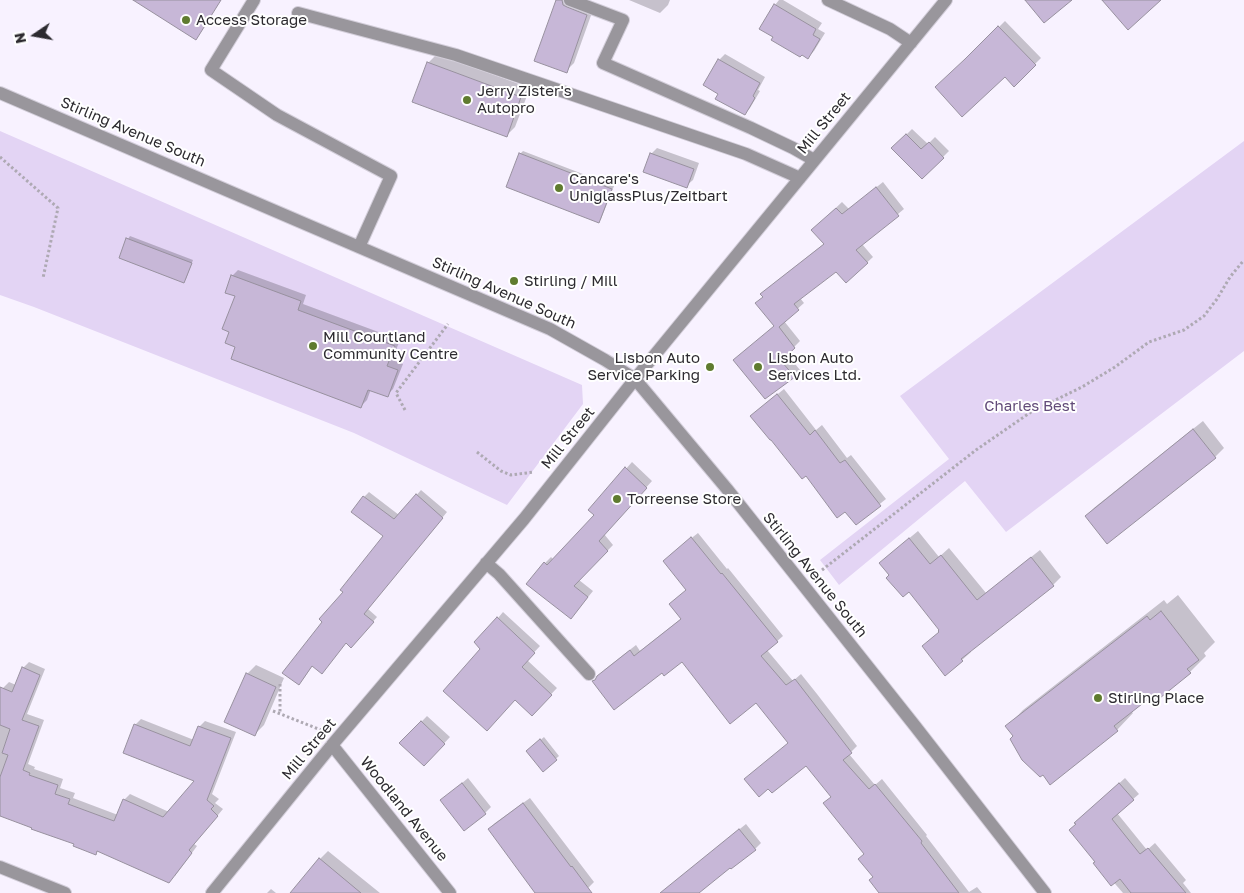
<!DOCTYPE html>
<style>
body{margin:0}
#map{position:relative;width:1244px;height:893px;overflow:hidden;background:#f8f2ff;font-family:"Golos Text",sans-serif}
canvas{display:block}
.north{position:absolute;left:10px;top:10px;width:50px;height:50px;-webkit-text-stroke:4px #fff;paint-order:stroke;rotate:258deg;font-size:14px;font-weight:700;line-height:20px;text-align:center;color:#2d2b30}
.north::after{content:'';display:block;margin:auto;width:18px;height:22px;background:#2d2b30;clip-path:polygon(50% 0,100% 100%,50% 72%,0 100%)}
</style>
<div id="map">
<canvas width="1244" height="893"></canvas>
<div class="north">N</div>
</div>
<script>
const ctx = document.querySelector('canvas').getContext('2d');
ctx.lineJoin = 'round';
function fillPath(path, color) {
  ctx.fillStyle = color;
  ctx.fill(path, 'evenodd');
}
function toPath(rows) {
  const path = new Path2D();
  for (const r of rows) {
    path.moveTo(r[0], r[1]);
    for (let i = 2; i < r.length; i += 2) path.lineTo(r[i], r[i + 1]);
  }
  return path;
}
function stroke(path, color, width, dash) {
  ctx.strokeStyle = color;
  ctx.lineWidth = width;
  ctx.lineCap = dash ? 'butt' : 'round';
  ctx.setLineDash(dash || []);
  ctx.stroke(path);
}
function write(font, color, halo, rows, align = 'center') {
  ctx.font = font + ' "Golos Text",sans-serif';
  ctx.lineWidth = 4;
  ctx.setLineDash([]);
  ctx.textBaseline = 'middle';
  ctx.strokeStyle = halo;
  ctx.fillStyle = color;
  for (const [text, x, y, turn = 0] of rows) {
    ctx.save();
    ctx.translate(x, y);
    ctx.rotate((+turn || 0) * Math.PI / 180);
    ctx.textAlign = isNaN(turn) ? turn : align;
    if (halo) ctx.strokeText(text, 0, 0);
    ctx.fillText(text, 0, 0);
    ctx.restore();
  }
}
const green = toPath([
 [0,131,582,385,583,404,507,505,354,433,34,307,0,295],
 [1244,141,1244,351,1006,532,965,481,839,585,820,560,949,459,900,396]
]);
const shadow = toPath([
 [557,0,577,0,594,7,574,63,566,71],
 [629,0,670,0,668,5,660,13],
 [779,0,783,0,822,23,818,29,825,33,814,51,808,57,775,36,775,5],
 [1005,21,1041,58,1014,85,1005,75,972,54],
 [437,54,530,88,515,127,506,136,428,63],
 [725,54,765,77,758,90,760,91,750,108,744,114,719,93,719,60],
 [912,129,928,144,935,137,949,151,922,178,893,148],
 [657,148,699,163,693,180,686,186,651,154],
 [523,151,614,186,601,219,599,221,520,154],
 [883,182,904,209,862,244,873,257,846,282,836,270,800,298,804,303,784,321,800,341,787,354,800,370,794,376,734,360,775,326,757,303,764,296,762,294,768,288,825,243,819,224,842,202,849,209],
 [130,236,193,260,186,279,184,281,128,239],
 [238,270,306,295,303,304,400,340,392,360,403,364,393,389,387,395,371,389,367,400,361,406,237,346,231,331,236,296,232,276],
 [784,389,816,430,822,425,847,458,851,455,886,499,856,523,758,410],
 [1203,421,1224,448,1215,457,1086,516,1095,507],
 [632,462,652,481,604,534,613,545,579,580,593,591,576,612,545,563,551,557,554,560,595,515,590,510],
 [421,490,447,512,368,609,377,617,356,641,346,642,313,665,304,678,299,683,345,592,385,536,364,497,369,492,399,515],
 [918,531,939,557,949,548,986,593,1040,550,1061,577,1053,585,969,651,971,652,962,660,946,674,924,646,941,630,909,590,891,575,881,563,889,555],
 [698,533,727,569,728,568,783,636,767,650,793,681,801,674,817,694,857,746,849,754,875,785,882,779,927,835,926,836,969,892,977,887,982,893,881,893,865,854,825,803,832,796,807,764,746,779,789,743,757,701,682,660,663,672,604,670,636,645,640,651,682,618,687,590,670,555],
 [1178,595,1215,642,1204,653,1206,656,1190,672,1151,696,1131,711,1133,713,1117,730,1014,736,1007,727,1023,710,1164,600,1167,604],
 [503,612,540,646,527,660,557,688,538,708,498,618],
 [29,662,45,669,27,714,44,720,28,764,35,767,34,769,63,779,60,788,75,793,73,798,118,815,124,800,130,794,169,812,196,780,135,725,141,719,194,740,199,727,205,721,236,732,212,794,219,799,215,803,223,809,194,844,197,846,175,876,98,850,95,853,76,843,0,815,0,696,3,688,9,682,16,685,23,668],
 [256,665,284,678,264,725,255,734,247,674],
 [427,716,450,737,424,765,401,743],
 [544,737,559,756,543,770,530,749],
 [468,778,491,807,485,813,448,795],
 [1125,778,1139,794,1117,813,1147,850,1155,843,1186,880,1183,883,1191,893,1123,893,1096,862,1077,824,1082,817],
 [530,798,594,882,588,888,587,893,537,893,489,829,495,823],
 [746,824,761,843,755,849,730,867,697,893,682,893,680,877],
 [328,851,380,893,292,893,320,859],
 [271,889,276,893,267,893]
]);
const building = toPath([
 [133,0,221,0,196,40,133,0],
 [556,0,562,0,563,5,567,7,587,15,567,73,534,61,556,0],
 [1025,0,1072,0,1044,23,1025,0],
 [1102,0,1161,0,1128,30,1102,0],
 [774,4,816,29,813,35,820,39,808,59,802,55,800,57,771,40,773,37,759,29,774,4],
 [998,26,1036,65,1014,87,1005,77,962,117,935,87,965,59,998,26],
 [718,59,760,83,753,96,755,98,745,115,715,99,718,94,703,85,718,59],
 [427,62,521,97,507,137,412,102,427,62],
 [906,134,921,149,929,142,944,158,922,179,891,148,906,134],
 [519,153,612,189,599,223,506,187,519,153],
 [650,153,694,169,687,188,643,172,650,153],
 [876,187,899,216,856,250,868,263,846,283,836,272,794,304,799,310,779,327,795,348,781,361,795,377,765,399,733,360,774,326,755,303,763,297,760,294,824,244,811,230,836,208,842,214,876,187],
 [126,238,192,263,184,283,119,258,126,238],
 [231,275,301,301,298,310,395,346,387,366,398,370,388,397,368,390,361,408,231,359,235,347,225,343,229,332,222,329,235,296,225,293,231,275],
 [777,394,810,435,815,430,840,463,845,460,881,506,856,525,845,512,837,518,806,476,802,479,771,440,770,440,750,416,777,394],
 [1193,429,1216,458,1107,544,1085,516,1193,429],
 [625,467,647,488,599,541,608,551,574,586,588,597,571,619,526,584,544,562,547,565,594,515,588,510,625,467],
 [416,494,443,518,364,614,374,622,351,648,346,643,322,674,312,666,299,685,282,673,322,622,319,619,343,592,340,590,383,536,351,512,363,496,394,519,416,494],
 [691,537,721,574,722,573,778,642,761,656,786,685,795,679,852,753,843,760,869,789,875,784,922,841,921,843,959,893,879,893,869,880,873,877,858,859,864,854,823,803,831,797,806,766,772,793,768,789,759,797,744,779,788,743,756,703,730,724,682,662,664,676,662,673,614,710,592,681,595,680,597,676,630,650,634,656,681,619,669,604,686,590,663,561,691,537],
 [909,538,930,564,941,555,977,600,1031,557,1054,586,961,659,963,661,945,676,922,646,939,632,938,631,939,630,909,592,903,597,886,578,889,575,879,563,909,538],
 [1161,611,1199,660,1187,669,1191,673,1155,702,1151,697,1114,726,1118,731,1050,785,1043,775,1040,777,1022,760,1010,739,1013,736,1005,726,1147,616,1150,620,1161,611],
 [497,617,535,653,522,667,552,695,532,716,515,700,487,731,443,691,480,649,474,642,497,617],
 [22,667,40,675,22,720,39,726,23,770,30,773,29,775,58,785,55,794,70,799,68,804,114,821,123,799,163,817,194,781,123,753,134,724,190,746,198,726,231,738,207,800,214,806,211,809,218,816,189,850,192,853,169,883,97,851,96,855,73,846,74,844,31,829,32,828,0,816,0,777,8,755,2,753,10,729,0,725,0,687,12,692,22,667],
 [246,673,276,687,255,736,224,722,246,673],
 [421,721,445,744,424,766,399,743,421,721],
 [540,739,557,760,543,772,526,751,540,739],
 [462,783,486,814,464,831,440,800,462,783],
 [1119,783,1134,800,1112,819,1140,854,1148,848,1186,893,1131,893,1120,879,1111,886,1093,863,1095,862,1069,830,1076,824,1074,823,1119,783],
 [523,803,571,867,572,866,592,893,535,893,488,829,523,803],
 [739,829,756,850,731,869,730,868,699,893,660,893,739,829],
 [319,858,361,893,290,893,319,858]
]);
const path = toPath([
 [0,157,58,208,43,278],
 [405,410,396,393,448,324],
 [477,452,501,471,511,475,534,472],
 [822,570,976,450,1031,412,1082,387,1115,367,1149,342,1184,330,1204,316,1217,299,1230,277,1244,260],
 [280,684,280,713],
 [273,711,321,730]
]);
const minor = toPath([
 [254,0,211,70,277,115,391,176,359,247],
 [570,0,623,20,603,63,751,128,793,148,814,160],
 [828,0,890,29,911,43],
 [298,13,456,55,746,154,800,178],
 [0,93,550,329,605,360,635,379,727,489,915,726,1045,893],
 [486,563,499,574,589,674],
 [332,745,450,893],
 [0,867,65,893],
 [212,893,332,745,524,519,635,379,946,0]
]);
const markers = [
 [186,20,5,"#5f7b2f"],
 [467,100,5,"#5f7b2f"],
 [559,188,5,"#5f7b2f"],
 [514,281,5,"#5f7b2f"],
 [313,346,5,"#5f7b2f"],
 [710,367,5,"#5f7b2f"],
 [758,367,5,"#5f7b2f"],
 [617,499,5,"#5f7b2f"],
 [1098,698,5,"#5f7b2f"]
];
const poiNames = [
 ["Access Storage",196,20],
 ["Jerry Zister's",477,91],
 ["Autopro",477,108],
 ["Cancare's",569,179],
 ["UniglassPlus/Zeitbart",569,196],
 ["Stirling / Mill",524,281],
 ["Mill Courtland",323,337],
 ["Community Centre",323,354],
 ["Lisbon Auto",700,358,"right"],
 ["Service Parking",700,375,"right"],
 ["Lisbon Auto",768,358],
 ["Services Ltd.",768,375],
 ["Torreense Store",627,499],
 ["Stirling Place",1108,698]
];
const streetNames = [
 ["Mill Street",824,123,-51],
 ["Stirling Avenue South",133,132,23],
 ["Stirling Avenue South",504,293,24],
 ["Mill Street",568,438,-51],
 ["Stirling Avenue South",815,575,51],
 ["Mill Street",309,749,-50],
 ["Woodland Avenue",404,809,51]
];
const parkNames = [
 ["Charles Best",1030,406]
];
fillPath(green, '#e3d4f4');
fillPath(shadow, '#0003');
fillPath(building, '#c7b7d7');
stroke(building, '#98919f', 1);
stroke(minor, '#d3ceda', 14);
stroke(path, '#aea9b3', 3, [2.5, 2.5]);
stroke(minor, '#99969c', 12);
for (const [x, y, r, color] of markers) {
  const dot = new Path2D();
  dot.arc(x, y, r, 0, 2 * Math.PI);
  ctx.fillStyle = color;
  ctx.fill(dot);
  stroke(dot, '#fff', 2);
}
write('15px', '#2d2b30', '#fff', poiNames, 'left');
write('15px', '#2d2b30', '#fff', streetNames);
write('15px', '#624b79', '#fff', parkNames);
</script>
